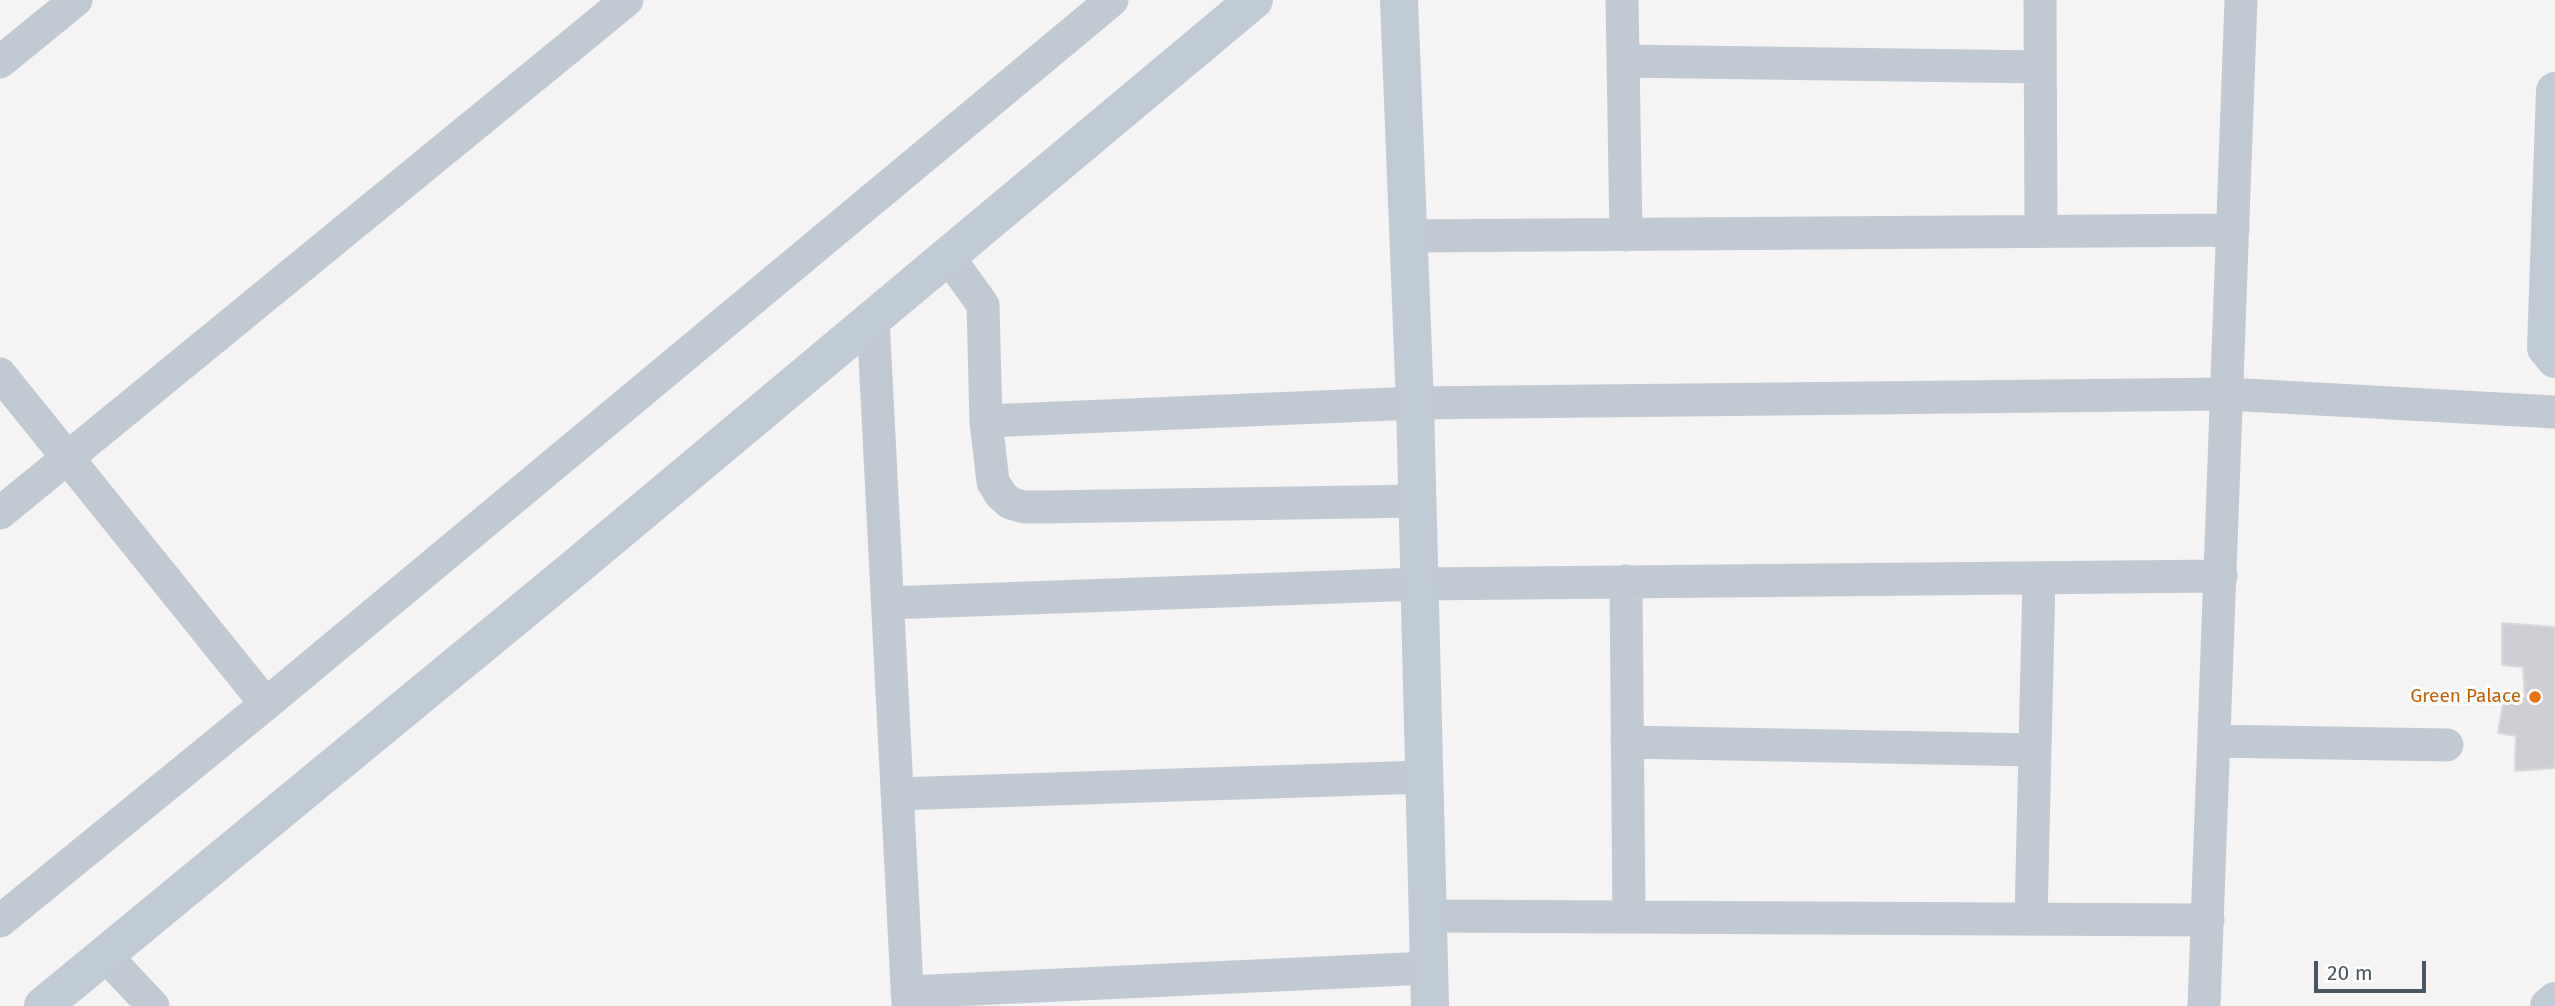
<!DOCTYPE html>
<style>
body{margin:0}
#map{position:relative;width:2555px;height:1006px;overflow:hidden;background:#f5f3f3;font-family:"Fira Sans",sans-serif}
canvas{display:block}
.scale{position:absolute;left:2314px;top:961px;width:112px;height:32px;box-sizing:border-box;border:4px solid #4a5661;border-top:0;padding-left:9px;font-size:21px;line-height:24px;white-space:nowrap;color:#4a5661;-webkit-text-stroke:5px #fff;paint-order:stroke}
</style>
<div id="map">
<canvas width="2555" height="1006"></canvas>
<div class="scale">20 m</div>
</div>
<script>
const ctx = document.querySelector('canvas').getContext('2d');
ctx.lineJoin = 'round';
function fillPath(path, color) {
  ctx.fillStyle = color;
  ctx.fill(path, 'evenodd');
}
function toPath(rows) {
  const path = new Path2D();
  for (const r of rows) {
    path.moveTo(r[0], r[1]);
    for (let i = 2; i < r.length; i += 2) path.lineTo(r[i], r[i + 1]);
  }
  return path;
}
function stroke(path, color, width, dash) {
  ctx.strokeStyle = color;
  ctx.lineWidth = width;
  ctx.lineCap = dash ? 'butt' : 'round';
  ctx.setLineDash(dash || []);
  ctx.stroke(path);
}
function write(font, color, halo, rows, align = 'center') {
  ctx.font = font + ' "Fira Sans",sans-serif';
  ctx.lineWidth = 6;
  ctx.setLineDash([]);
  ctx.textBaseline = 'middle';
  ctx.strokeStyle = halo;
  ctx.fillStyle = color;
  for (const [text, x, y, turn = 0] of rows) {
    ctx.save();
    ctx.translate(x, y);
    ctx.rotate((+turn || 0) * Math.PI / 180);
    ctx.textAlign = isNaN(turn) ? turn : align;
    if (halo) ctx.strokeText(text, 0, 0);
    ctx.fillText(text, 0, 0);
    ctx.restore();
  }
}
const building = toPath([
 [2502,623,2555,627,2555,768,2515,771,2516,736,2498,733,2504,698,2525,697,2523,667,2502,665,2502,623]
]);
const street = toPath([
 [1622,0,1626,235],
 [2040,0,2041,231],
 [1623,61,2040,67],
 [0,62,76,0],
 [1408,236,2233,230],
 [948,256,983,305,986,421,993,482,1001,495,1010,503,1024,507,1045,507,1418,501],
 [873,318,908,1006],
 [0,374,266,704],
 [986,421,1415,403,2227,394,2555,412],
 [0,513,627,0],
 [1626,581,1629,917],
 [888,603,1419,584,2221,576],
 [2214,741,2447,745],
 [1627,742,2035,750],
 [897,794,1424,777],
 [1428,916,2208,920],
 [2031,919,2039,578],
 [0,921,266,704,1112,0],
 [105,955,153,1006],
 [907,992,1429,968],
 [2204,1006,2241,0]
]);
const secondary = toPath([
 [1399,0,1415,403,1430,1006],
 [2555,91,2546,348,2555,359],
 [43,1006,570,572,1254,0],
 [2549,1006,2555,1001]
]);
const markers = [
 [2535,697,7,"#e8710a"]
];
const foodNames = [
 ["Green Palace",2521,697]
];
fillPath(building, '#cdcfd5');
stroke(building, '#d7d9de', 2);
stroke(street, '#c1cad2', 33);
stroke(secondary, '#c1cbd6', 38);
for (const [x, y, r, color] of markers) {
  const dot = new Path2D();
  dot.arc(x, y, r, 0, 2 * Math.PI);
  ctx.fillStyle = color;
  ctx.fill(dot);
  stroke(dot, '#fff', 2.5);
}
write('19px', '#c56008', '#fff', foodNames, 'right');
</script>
